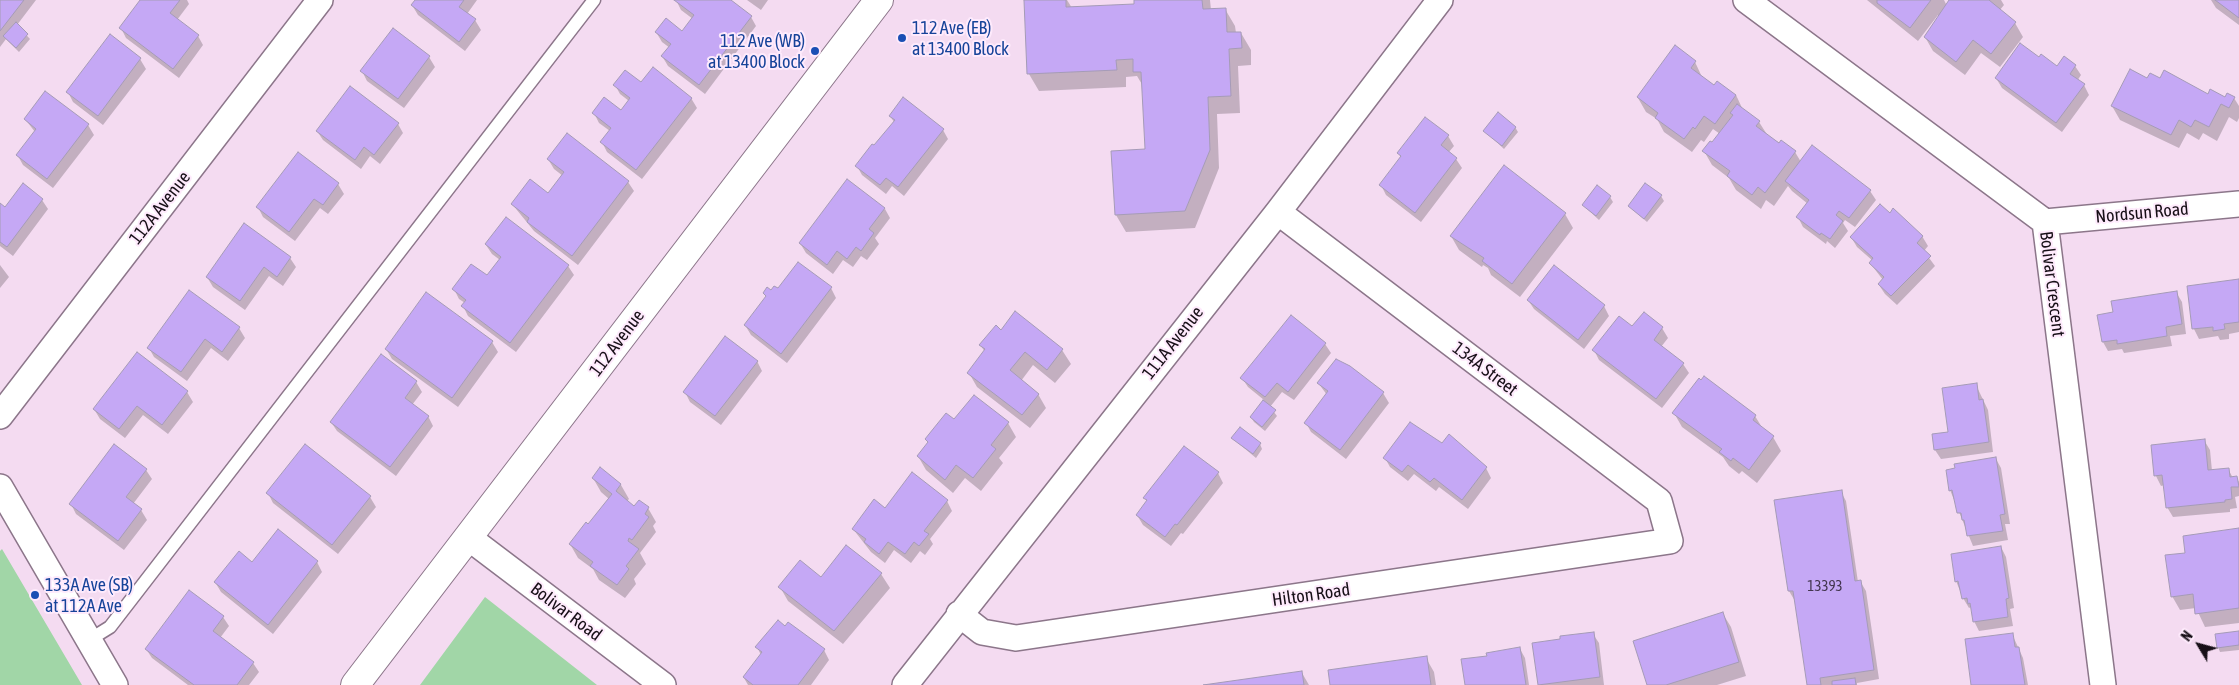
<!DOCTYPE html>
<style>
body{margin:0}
#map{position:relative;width:2239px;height:685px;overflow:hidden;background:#f4dbf1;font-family:"Asap Condensed",sans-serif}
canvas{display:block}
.north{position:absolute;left:2174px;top:620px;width:50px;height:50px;-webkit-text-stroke:4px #feeafc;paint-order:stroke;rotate:307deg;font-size:14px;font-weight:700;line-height:20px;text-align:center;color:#170f17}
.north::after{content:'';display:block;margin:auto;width:18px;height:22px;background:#170f17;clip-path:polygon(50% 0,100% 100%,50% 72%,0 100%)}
</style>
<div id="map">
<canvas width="2239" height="685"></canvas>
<div class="north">N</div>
</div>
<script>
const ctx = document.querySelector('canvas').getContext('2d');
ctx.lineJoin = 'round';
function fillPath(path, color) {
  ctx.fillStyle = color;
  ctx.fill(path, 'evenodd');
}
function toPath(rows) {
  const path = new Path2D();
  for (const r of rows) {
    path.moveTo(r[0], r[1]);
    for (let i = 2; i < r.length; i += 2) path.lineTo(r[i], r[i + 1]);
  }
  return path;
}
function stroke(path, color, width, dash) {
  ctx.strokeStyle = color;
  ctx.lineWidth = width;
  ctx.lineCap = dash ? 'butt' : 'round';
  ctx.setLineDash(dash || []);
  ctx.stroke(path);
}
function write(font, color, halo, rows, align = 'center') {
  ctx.font = font + ' "Asap Condensed",sans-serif';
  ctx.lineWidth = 4;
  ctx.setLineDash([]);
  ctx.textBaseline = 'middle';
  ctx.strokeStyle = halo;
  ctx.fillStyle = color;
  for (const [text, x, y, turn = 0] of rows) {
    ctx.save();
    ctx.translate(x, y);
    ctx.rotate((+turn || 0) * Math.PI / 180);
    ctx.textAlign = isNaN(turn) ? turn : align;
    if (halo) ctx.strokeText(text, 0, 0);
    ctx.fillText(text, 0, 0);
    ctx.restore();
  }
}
const green = toPath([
 [2,549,82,685,0,685,0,551],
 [485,597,597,685,420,685]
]);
const shadow = toPath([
 [0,0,36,0,17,25,30,39,19,52,6,39,0,47],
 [142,0,187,0,189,4,177,20,198,36,203,45,179,78,126,38,121,28],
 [417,0,477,0,467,14,475,20,481,30,465,51,418,15,412,5],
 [676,0,729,0,751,17,756,26,705,94,668,66,662,56,670,48,662,42,656,32,683,32,693,19,681,10],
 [747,0,768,0,761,10],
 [1025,0,1067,0,1072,8,1135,5,1135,0,1210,0,1211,10,1225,9,1235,26,1236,33,1241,33,1251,50,1251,65,1238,66,1240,113,1217,114,1219,168,1195,228,1126,232,1116,215,1146,150,1143,86,1137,76,1126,77,1126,87,1039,91,1029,74],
 [1867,0,1944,0,1947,6,1951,0,2001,0,2004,5,1999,11,2015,23,2023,37,2000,67,1981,53,1965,75,1933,51,1925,37,1940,17,1938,15,1918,41],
 [2211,0,2239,0,2239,25,2216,8],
 [393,30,429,57,435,67,404,108,367,81,362,71],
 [1675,47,1695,62,1702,77,1715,86,1736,95,1743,110,1759,122,1768,136,1795,152,1801,162,1870,191,1876,200,1855,227,1845,220,1843,223,1848,231,1835,248,1827,241,1826,244,1803,227,1798,217,1808,204,1792,191,1788,186,1774,206,1766,200,1761,209,1736,190,1729,178,1712,165,1704,151,1720,134,1713,129,1704,142,1701,140,1692,152,1664,132,1657,119,1646,112,1638,98],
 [2064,58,2075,66,2081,75,2077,81,2084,85,2089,95,2062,132,2002,88,1996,78,2039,59,2057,68],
 [140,59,146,69,103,125,73,102,68,92],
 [2148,80,2209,96,2234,98,2239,106,2239,118,2237,122,2229,117,2217,141,2203,133,2199,140,2187,133,2179,148,2120,120,2112,106],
 [642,84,691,98,697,108,642,179,607,152,602,142,610,131,599,123,594,113,621,112,629,101,620,94,615,85],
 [45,92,88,125,94,135,53,188,23,165,18,156,35,132,25,119],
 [890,116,943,130,948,139,904,196,892,186,886,194,862,175,857,166,894,122],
 [1426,119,1448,136,1454,146,1448,153,1456,159,1462,168,1421,222,1386,195,1381,185,1401,158,1399,154],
 [398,124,403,133,380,164,370,156,361,169,323,140,317,131],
 [1515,127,1518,132,1504,149,1485,131],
 [548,159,628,182,634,191,578,265,534,231,512,204,548,195,563,176,554,169],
 [338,184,344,194,328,214,320,208,295,241,263,217,258,207],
 [1661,196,1664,201,1647,222,1629,206],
 [1610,197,1613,202,1599,220,1583,205],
 [42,200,48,209,13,256,0,246,0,205,6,209],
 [885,209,890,218,875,238,879,244,867,260,861,256,853,267,843,260,833,274,806,253,800,243],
 [1565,214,1573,228,1520,297,1491,275,1488,268,1483,265,1482,267,1459,250,1451,236],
 [1922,236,1928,246,1924,251,1935,266,1897,305,1885,294,1879,285,1883,280,1870,263,1873,261,1857,247,1851,237],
 [486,245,568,266,574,275,516,352,468,316,463,306,465,303,459,299,454,289,487,277,500,260,492,254],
 [290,258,296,267,283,286,269,276,245,310,213,287,207,277],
 [0,265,9,277,0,288],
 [2239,280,2239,332,2229,334,2229,339,2220,340,2218,336,2199,339,2194,329,2188,287],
 [831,288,836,298,787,363,751,335,745,325,767,297,764,293,778,290],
 [2176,292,2182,302,2186,334,2170,336,2172,346,2124,353,2122,349,2108,351,2103,342,2114,313],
 [426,294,492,342,498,352,458,407,392,359,386,349],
 [1528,300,1604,306,1609,316,1584,349,1534,309],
 [1016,313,1062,350,1071,364,1055,383,1033,365,1021,381,1038,394,1046,408,1030,428,977,387,969,373,985,352,981,346,1001,331],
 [1644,313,1662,328,1668,338,1661,347,1683,364,1689,373,1662,408,1599,360,1594,350,1633,328],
 [239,328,245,338,228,361,211,348,187,381,154,357,149,348],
 [1325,344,1331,353,1294,400,1282,392,1270,407,1277,416,1265,431,1254,422,1251,417,1264,400,1248,387,1242,378],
 [381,356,416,382,422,392,412,405,428,416,433,426,396,476,337,431,331,422],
 [757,361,762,371,721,425,690,402,685,392],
 [1319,384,1383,393,1389,403,1346,459,1311,432,1306,423,1327,395],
 [1976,385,1988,410,1993,452,1941,459,1935,450,1950,433],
 [187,392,193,402,168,434,143,415,125,438,100,419,94,409],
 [1674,413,1755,416,1763,429,1773,437,1781,451,1757,483,1742,471,1739,474,1729,466,1723,457,1682,427],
 [955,421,1008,423,1016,437,999,458,1003,463,981,491,965,478,953,493,926,470,918,456],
 [1232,438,1260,444,1262,449,1256,458],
 [2204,440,2210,450,2212,471,2228,469,2233,478,2236,477,2239,482,2239,496,2235,497,2237,508,2230,509,2230,512,2173,517,2167,507,2165,485,2161,486,2156,476,2152,446],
 [1442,445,1486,468,1491,478,1468,509,1439,487,1436,491,1414,474,1408,481,1390,467,1385,458],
 [305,446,370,497,376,507,338,554,273,503,268,493],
 [1996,459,2001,468,2010,524,2005,524,2008,540,1973,546,1950,490],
 [600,469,621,485,629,499,627,501,635,507,639,501,648,508,656,522,653,526,656,532,640,553,646,564,634,579,636,584,625,598,599,580,593,569,578,558,570,544,588,526,609,499,601,492,593,478],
 [146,470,152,479,133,504,141,510,147,520,124,550,76,514,71,504],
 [1218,473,1223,483,1183,534,1181,533,1171,546,1143,525,1137,515,1147,502,1145,498],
 [1841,492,1846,501,1858,582,1860,581,1866,591,1879,679,1857,683,1857,685,1808,685,1795,601,1789,591],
 [947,501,952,511,930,539,933,544,925,555,920,551,911,563,894,550,885,563,871,552,853,529,885,509],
 [2239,530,2239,623,2205,627,2196,608,2180,610,2172,596,2186,554],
 [846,547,881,574,890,588,843,644,788,601,780,587,821,579],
 [2001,547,2006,557,2014,608,2010,609,2013,626,1979,631,1974,621,1971,607,1969,608,1963,598,1956,581],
 [317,562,322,572,273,634,221,592,215,582,252,563],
 [1723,614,1731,627,1746,676,1717,685,1649,685],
 [223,617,229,626,220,638,253,663,259,672,249,685,188,685,152,658,146,649],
 [2239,632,2239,650,2220,652,2218,647],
 [1593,634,1599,643,1604,685,1539,685,1534,644],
 [2012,634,2023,658,2028,685,1972,685],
 [757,647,824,650,829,660,811,685,748,685,744,678,761,655],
 [1520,649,1525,658,1529,685,1466,685,1488,657],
 [1426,658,1434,672,1436,685,1331,685],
 [1302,673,1309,685,1212,685]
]);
const building = toPath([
 [0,0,24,0,0,31,0,0],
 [140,0,180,0,170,13,199,35,173,69,119,28,140,0],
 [415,0,464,0,459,7,476,19,459,42,411,5,415,0],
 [674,0,731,0,752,16,699,85,661,56,671,44,655,32,666,18,682,31,694,15,674,0],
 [1024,0,1066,0,1066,7,1134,4,1134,0,1202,0,1203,9,1226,8,1227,32,1241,32,1242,48,1229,49,1231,96,1208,97,1210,150,1185,211,1115,215,1111,151,1145,149,1141,72,1133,72,1133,59,1116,60,1117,70,1027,74,1024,0],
 [1877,0,1931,0,1910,28,1877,3,1877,0],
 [1949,0,1989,0,2016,22,1991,54,1973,40,1956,62,1924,37,1949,0],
 [2215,0,2239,0,2239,18,2215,0],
 [16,22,28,34,16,48,3,36,16,22],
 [393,28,430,56,398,99,360,71,393,28],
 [110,34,141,58,98,116,66,92,110,34],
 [2020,43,2039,57,2041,54,2057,66,2064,56,2076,65,2070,74,2085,84,2056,123,1995,78,2020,43],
 [1675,45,1696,61,1691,68,1714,85,1717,81,1736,95,1715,124,1704,116,1695,129,1693,127,1684,139,1655,118,1658,113,1637,97,1675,45],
 [653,67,692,98,636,170,600,142,611,128,592,113,604,97,621,110,630,98,613,85,625,70,641,82,653,67],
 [2130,69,2147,78,2150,73,2160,78,2164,70,2208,94,2210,89,2225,97,2227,93,2235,97,2229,108,2221,104,2209,127,2195,120,2191,127,2179,120,2171,135,2111,106,2130,69],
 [350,86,399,123,374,155,364,147,355,160,316,131,350,86],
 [45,91,89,124,47,179,16,155,36,129,24,119,45,91],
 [903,97,944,129,898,187,886,178,880,185,855,166,872,144,874,145,895,120,889,116,903,97],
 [1737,104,1760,121,1756,126,1779,143,1781,140,1796,151,1765,193,1758,187,1752,195,1727,176,1730,171,1702,151,1710,141,1712,142,1733,115,1730,113,1737,104],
 [1498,112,1516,127,1502,146,1483,131,1498,112],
 [1425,117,1449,135,1441,145,1457,158,1415,213,1379,185,1401,156,1397,153,1425,117],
 [567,133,629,181,572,256,527,222,529,218,511,204,530,179,548,193,564,172,547,159,567,133],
 [1812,145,1871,190,1849,218,1839,211,1836,215,1843,221,1830,239,1821,233,1820,235,1796,217,1809,200,1785,181,1812,145],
 [298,152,339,183,323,205,314,199,289,232,256,207,298,152],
 [1504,165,1566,213,1512,284,1482,261,1484,258,1450,236,1504,165],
 [847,179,885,208,869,229,874,233,861,251,856,247,847,259,837,251,827,265,799,243,847,179],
 [23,183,43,199,7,247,0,242,0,203,5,207,23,183],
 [1645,183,1662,195,1644,219,1628,206,1645,183],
 [1597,185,1611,196,1596,216,1582,205,1597,185],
 [1880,204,1890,213,1893,208,1923,236,1917,243,1931,256,1891,296,1878,284,1884,277,1869,263,1873,258,1850,237,1880,204],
 [506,217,569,265,510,343,461,306,466,300,452,289,471,264,487,275,501,257,485,244,506,217],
 [244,223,291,257,277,277,264,267,240,301,206,277,244,223],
 [798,262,832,287,781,354,744,325,766,296,763,293,767,287,771,290,774,286,778,288,798,262],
 [1554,265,1605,305,1578,340,1527,300,1554,265],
 [2239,279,2239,322,2224,324,2225,329,2213,331,2213,327,2192,329,2187,286,2239,279],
 [189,290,240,327,222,352,205,339,181,372,147,348,189,290],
 [2177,291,2182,324,2166,327,2167,336,2117,344,2117,340,2102,342,2097,315,2113,312,2111,301,2177,291],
 [426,292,493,341,452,398,385,349,426,292],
 [1015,311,1063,349,1047,370,1025,352,1010,370,1039,394,1022,415,967,373,985,349,979,345,996,325,1001,330,1015,311],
 [1644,312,1663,327,1654,340,1684,363,1656,399,1592,350,1619,316,1632,326,1644,312],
 [1291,315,1326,343,1288,392,1277,383,1265,397,1240,378,1291,315],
 [725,336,758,361,715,416,683,392,725,336],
 [137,352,188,391,162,425,137,406,119,429,93,409,137,352],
 [381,354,417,381,405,398,429,416,390,467,330,422,381,354],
 [1336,359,1350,366,1384,392,1340,450,1304,423,1328,391,1317,383,1336,359],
 [1704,376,1756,415,1753,420,1774,436,1749,470,1733,458,1731,461,1719,452,1722,449,1672,413,1699,378,1701,380,1704,376],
 [1977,383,1979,400,1983,399,1989,442,1934,450,1932,434,1948,432,1942,388,1977,383],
 [974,395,1009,422,991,445,996,449,973,478,956,465,945,480,917,456,928,442,925,439,946,413,954,419,974,395],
 [1263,400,1276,410,1262,427,1250,417,1263,400],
 [1410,422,1442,443,1449,434,1487,467,1462,500,1434,478,1430,482,1408,465,1402,472,1383,458,1410,422],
 [1240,427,1261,443,1253,454,1231,438,1240,427],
 [2205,439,2208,470,2229,468,2230,477,2237,476,2239,487,2231,487,2232,499,2225,500,2225,502,2166,508,2162,475,2154,476,2151,445,2205,439],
 [114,444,147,469,126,497,142,509,118,541,69,504,114,444],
 [305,444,371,496,332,545,266,493,305,444],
 [1184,446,1219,472,1177,525,1175,524,1165,537,1136,515,1147,500,1143,498,1184,446],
 [1996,457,2005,514,2000,515,2003,531,1967,536,1964,520,1962,520,1961,513,1957,513,1952,490,1949,491,1946,470,1955,468,1954,464,1996,457],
 [600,467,621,484,616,491,634,506,639,500,649,507,645,514,649,517,632,540,629,538,628,541,639,549,626,566,629,569,617,585,590,566,593,562,569,544,586,522,588,524,612,494,592,478,600,467],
 [912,472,948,500,924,531,929,534,919,546,914,542,905,554,888,542,879,554,864,542,866,539,852,529,874,499,885,508,912,472],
 [1842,490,1855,581,1861,580,1874,670,1820,678,1821,685,1807,685,1793,591,1788,591,1774,500,1842,490],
 [2239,528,2239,608,2195,614,2193,594,2171,597,2165,555,2185,553,2183,536,2239,528],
 [278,529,318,561,268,625,214,582,239,551,252,562,278,529],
 [846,545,882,573,834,631,778,587,800,560,821,577,846,545],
 [2001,546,2009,598,2006,599,2008,617,1973,622,1970,603,1968,604,1967,598,1962,599,1958,581,1955,582,1951,554,2001,546],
 [189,590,224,616,213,631,254,662,237,685,194,685,145,649,189,590],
 [1723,612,1739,662,1666,685,1647,685,1633,641,1723,612],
 [778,620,785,626,788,622,825,649,798,685,753,685,743,677,762,652,755,647,778,620],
 [2239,631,2239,645,2217,648,2215,634,2239,631],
 [1594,632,1600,677,1538,685,1532,643,1560,639,1560,636,1594,632],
 [2013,633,2015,647,2019,647,2025,685,1971,685,1965,639,2013,633],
 [1520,647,1526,685,1465,685,1461,659,1487,656,1486,653,1520,647],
 [1427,656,1431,685,1330,685,1328,670,1427,656],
 [1302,671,1304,685,1203,685,1302,671],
 [1855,678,1856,685,1832,685,1832,681,1855,678]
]);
const lane = toPath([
 [89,640,110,627,594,0]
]);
const street = toPath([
 [1746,0,2045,222,2103,685],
 [2045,222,2239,204],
 [0,416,320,0],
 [0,487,115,685],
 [469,538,663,685],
 [959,614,982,632,1016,638,1670,541,1659,501,1278,212],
 [905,685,1278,212,1440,0]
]);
const secondary = toPath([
 [355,685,879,0]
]);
const markers = [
 [902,38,5,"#1a4fb4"],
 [815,51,5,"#1a4fb4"],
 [35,595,5,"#1a4fb4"]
];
const numberNames = [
 ["13393",1825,586]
];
const transitNames = [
 ["112 Ave (EB)",912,28],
 ["at 13400 Block",912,49],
 ["112 Ave (WB)",805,41,"right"],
 ["at 13400 Block",805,62,"right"],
 ["133A Ave (SB)",45,585],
 ["at 112A Ave",45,606]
];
const streetNames = [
 ["112A Avenue",160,208,-52],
 ["Nordsun Road",2142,213,-5],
 ["Bolivar Crescent",2052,284,83],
 ["112 Avenue",617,343,-53],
 ["111A Avenue",1173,343,-52],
 ["134A Street",1485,369,37],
 ["Hilton Road",1311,595,-8],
 ["Bolivar Road",566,612,37]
];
fillPath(green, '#a1d6a7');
fillPath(shadow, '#0003');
fillPath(building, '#c5a8f5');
stroke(building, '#a59bb6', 1);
stroke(lane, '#8c768a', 15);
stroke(street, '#8c768a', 28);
stroke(secondary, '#8c768a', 30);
stroke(lane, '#fff', 12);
stroke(street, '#fff', 25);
stroke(secondary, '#fff', 28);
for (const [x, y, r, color] of markers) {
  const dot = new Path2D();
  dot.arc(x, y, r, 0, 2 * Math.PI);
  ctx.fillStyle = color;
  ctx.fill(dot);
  stroke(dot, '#feeafc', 2);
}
write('15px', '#42354e', null, numberNames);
write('18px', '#164399', '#feeafc', transitNames, 'left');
write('18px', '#170f17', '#feeafc', streetNames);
</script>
